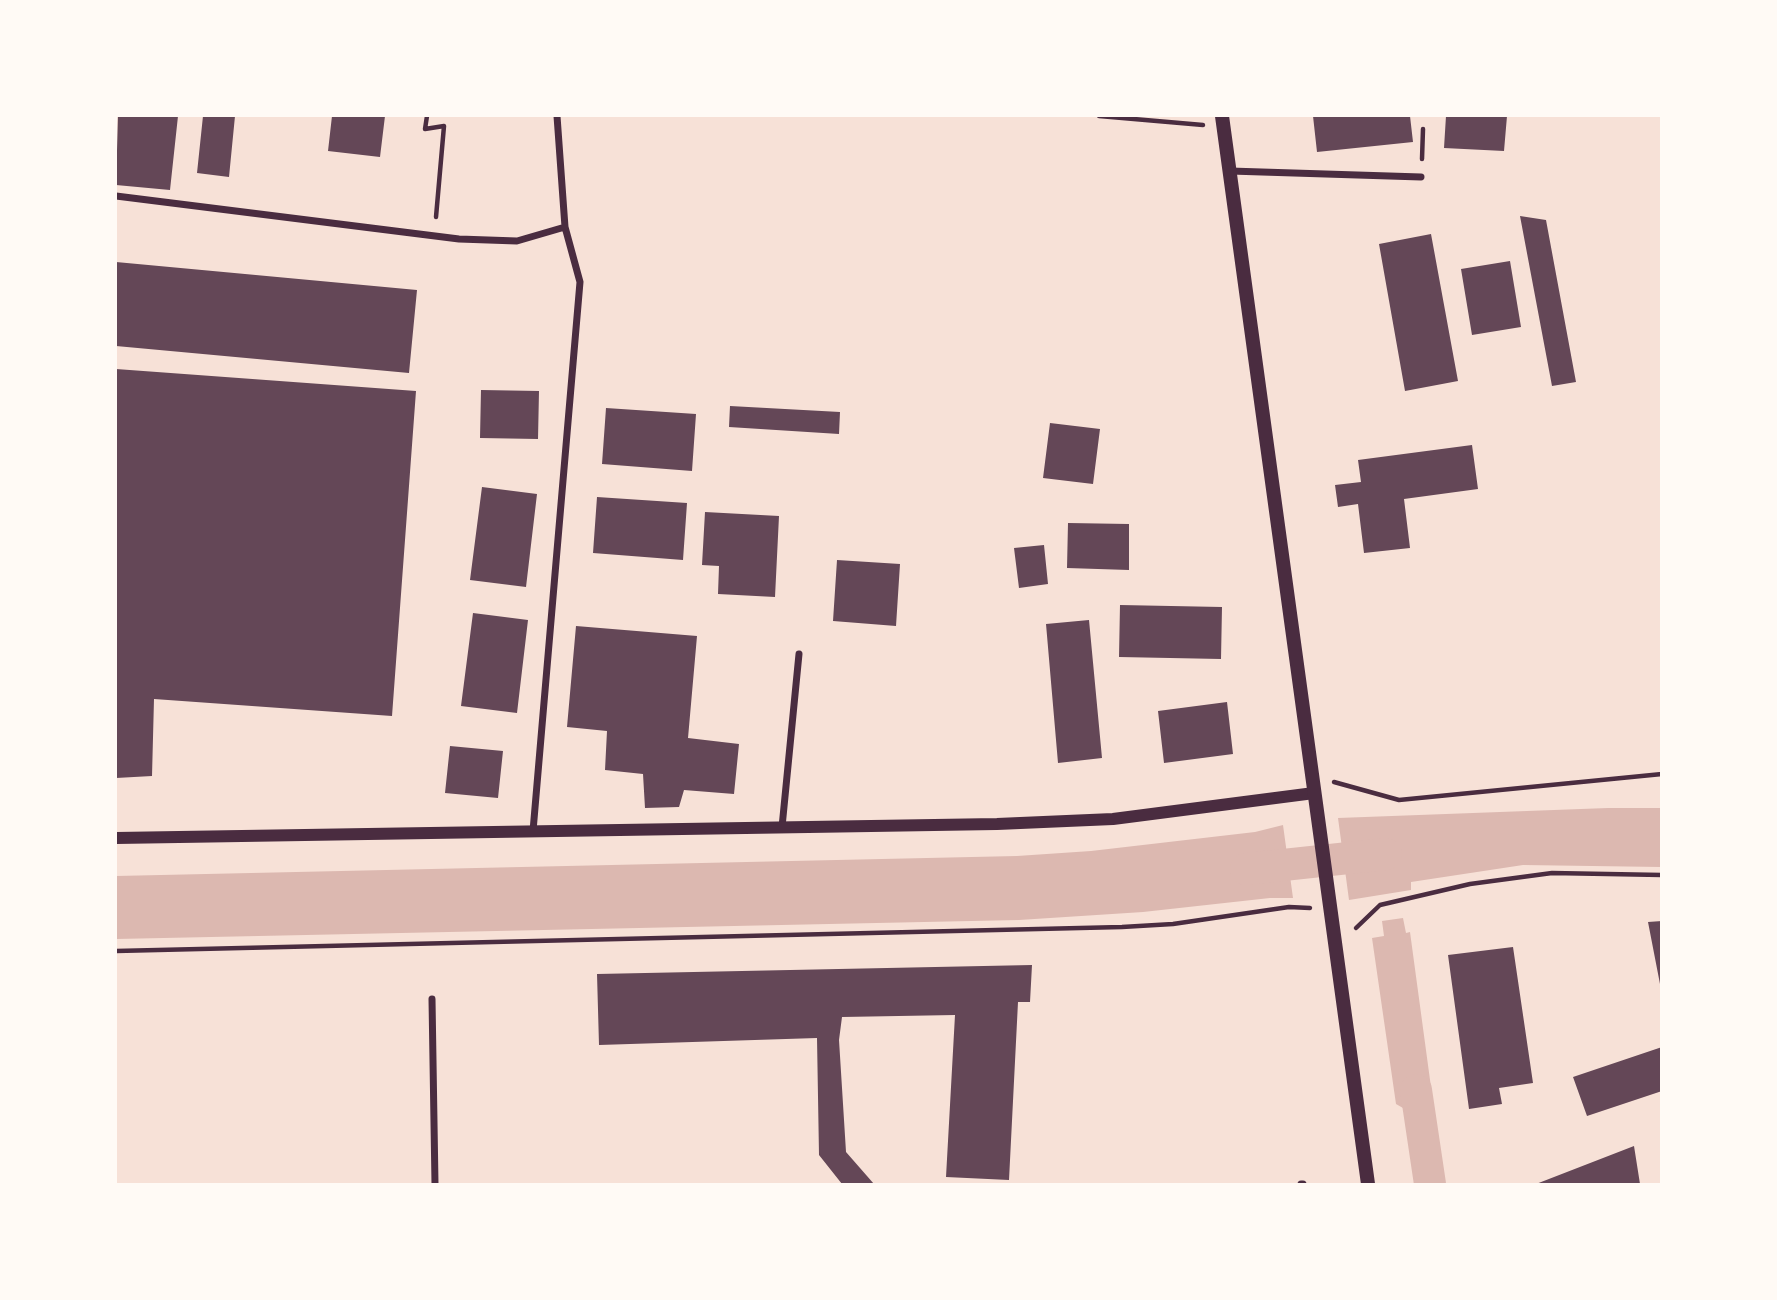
<!DOCTYPE html>
<style>
body{margin:0}
#map{position:relative;width:1777px;height:1300px;overflow:hidden;background:#f7e1d7;font-family:Roboto,sans-serif}
canvas{display:block}
.frame{position:absolute;inset:0;border:117px solid #fffaf5;pointer-events:none}
</style>
<div id="map">
<canvas width="1777" height="1300"></canvas>
<div class="frame"></div>
</div>
<script>
const ctx = document.querySelector('canvas').getContext('2d');
ctx.lineJoin = 'round';
function fillPath(path, color) {
  ctx.fillStyle = color;
  ctx.fill(path, 'evenodd');
}
function toPath(rows) {
  const path = new Path2D();
  for (const r of rows) {
    path.moveTo(r[0], r[1]);
    for (let i = 2; i < r.length; i += 2) path.lineTo(r[i], r[i + 1]);
  }
  return path;
}
function stroke(path, color, width, dash) {
  ctx.strokeStyle = color;
  ctx.lineWidth = width;
  ctx.lineCap = dash ? 'butt' : 'round';
  ctx.setLineDash(dash || []);
  ctx.stroke(path);
}
const water = toPath([
 [1608,808,1661,808,1661,867,1523,865,1411,882,1411,890,1349,900,1338,818],
 [1283,825,1293,898,1270,898,1143,912,1019,920,116,939,116,876,1017,856,1091,851,1255,832],
 [1403,918,1406,933,1410,932,1433,1102,1424,1109,1427,1133,1419,1134,1412,1130,1410,1112,1396,1104,1372,938,1384,936,1382,921],
 [1430,1154,1435,1184,1420,1184,1417,1160,1422,1155]
]);
const canal = toPath([
 [1246,869,1386,854],
 [1416,1090,1430,1184]
]);
const building = toPath([
 [118,116,178,116,170,190,116,185],
 [203,116,235,116,229,177,197,173],
 [332,116,385,116,380,157,328,151],
 [1313,116,1410,116,1413,142,1317,152],
 [1446,116,1507,116,1504,151,1444,148],
 [1520,216,1546,220,1576,382,1552,386],
 [1431,234,1458,381,1405,391,1379,244],
 [1510,261,1521,327,1472,335,1461,269],
 [116,262,417,290,409,373,116,346],
 [116,369,416,391,392,716,154,699,152,776,116,778],
 [481,390,539,391,538,439,480,438],
 [730,406,840,412,839,434,729,427],
 [606,408,696,414,692,471,602,464],
 [1050,423,1100,429,1093,484,1043,478],
 [1472,445,1478,489,1404,499,1410,548,1364,553,1358,504,1338,507,1335,485,1361,482,1358,460],
 [482,487,537,494,526,587,470,580],
 [597,497,687,503,683,560,593,553],
 [705,512,779,516,775,597,718,594,719,566,702,565],
 [1068,523,1129,524,1129,570,1067,568],
 [1044,545,1048,584,1019,588,1014,548],
 [837,560,900,564,896,626,833,621],
 [1120,605,1222,607,1221,659,1119,657],
 [473,613,528,620,517,713,461,706],
 [1089,620,1102,758,1058,763,1046,624],
 [576,626,697,636,688,738,739,744,734,794,684,790,679,807,645,808,643,774,605,770,607,731,567,727],
 [1227,702,1233,754,1164,763,1158,711],
 [450,746,503,751,498,798,445,793],
 [1662,921,1662,984,1660,984,1648,922],
 [1513,947,1533,1083,1499,1088,1502,1104,1469,1109,1448,955],
 [1032,965,1030,1002,1018,1002,1009,1180,946,1177,955,1015,842,1017,839,1040,846,1152,874,1184,842,1184,819,1155,817,1038,599,1045,597,974],
 [1662,1047,1662,1091,1587,1116,1573,1077],
 [1634,1146,1640,1184,1536,1184]
]);
const path = toPath([
 [427,116,425,129,444,126,436,217],
 [1099,116,1203,125],
 [1422,159,1423,129],
 [1334,782,1399,800,1662,774],
 [1356,928,1380,905,1470,884,1552,873,1662,875],
 [116,951,1122,927,1173,924,1289,907,1310,908]
]);
const minor = toPath([
 [1230,171,1421,177],
 [116,196,459,239,517,241,565,227],
 [782,827,799,654],
 [533,831,580,282,565,227,557,116],
 [432,999,435,1184],
 [1301,1184,1303,1184]
]);
const tertiary = toPath([
 [116,838,997,824,1113,819,1314,793]
]);
const secondary = toPath([
 [1222,116,1368,1184]
]);
fillPath(water, '#dcb8b0');
stroke(canal, '#dcb8b0', 32);
fillPath(building, '#644757');
stroke(path, '#4a2c40', 4.5);
stroke(minor, '#4a2c40', 7);
stroke(tertiary, '#4a2c40', 12);
stroke(secondary, '#4a2c40', 14);
</script>
